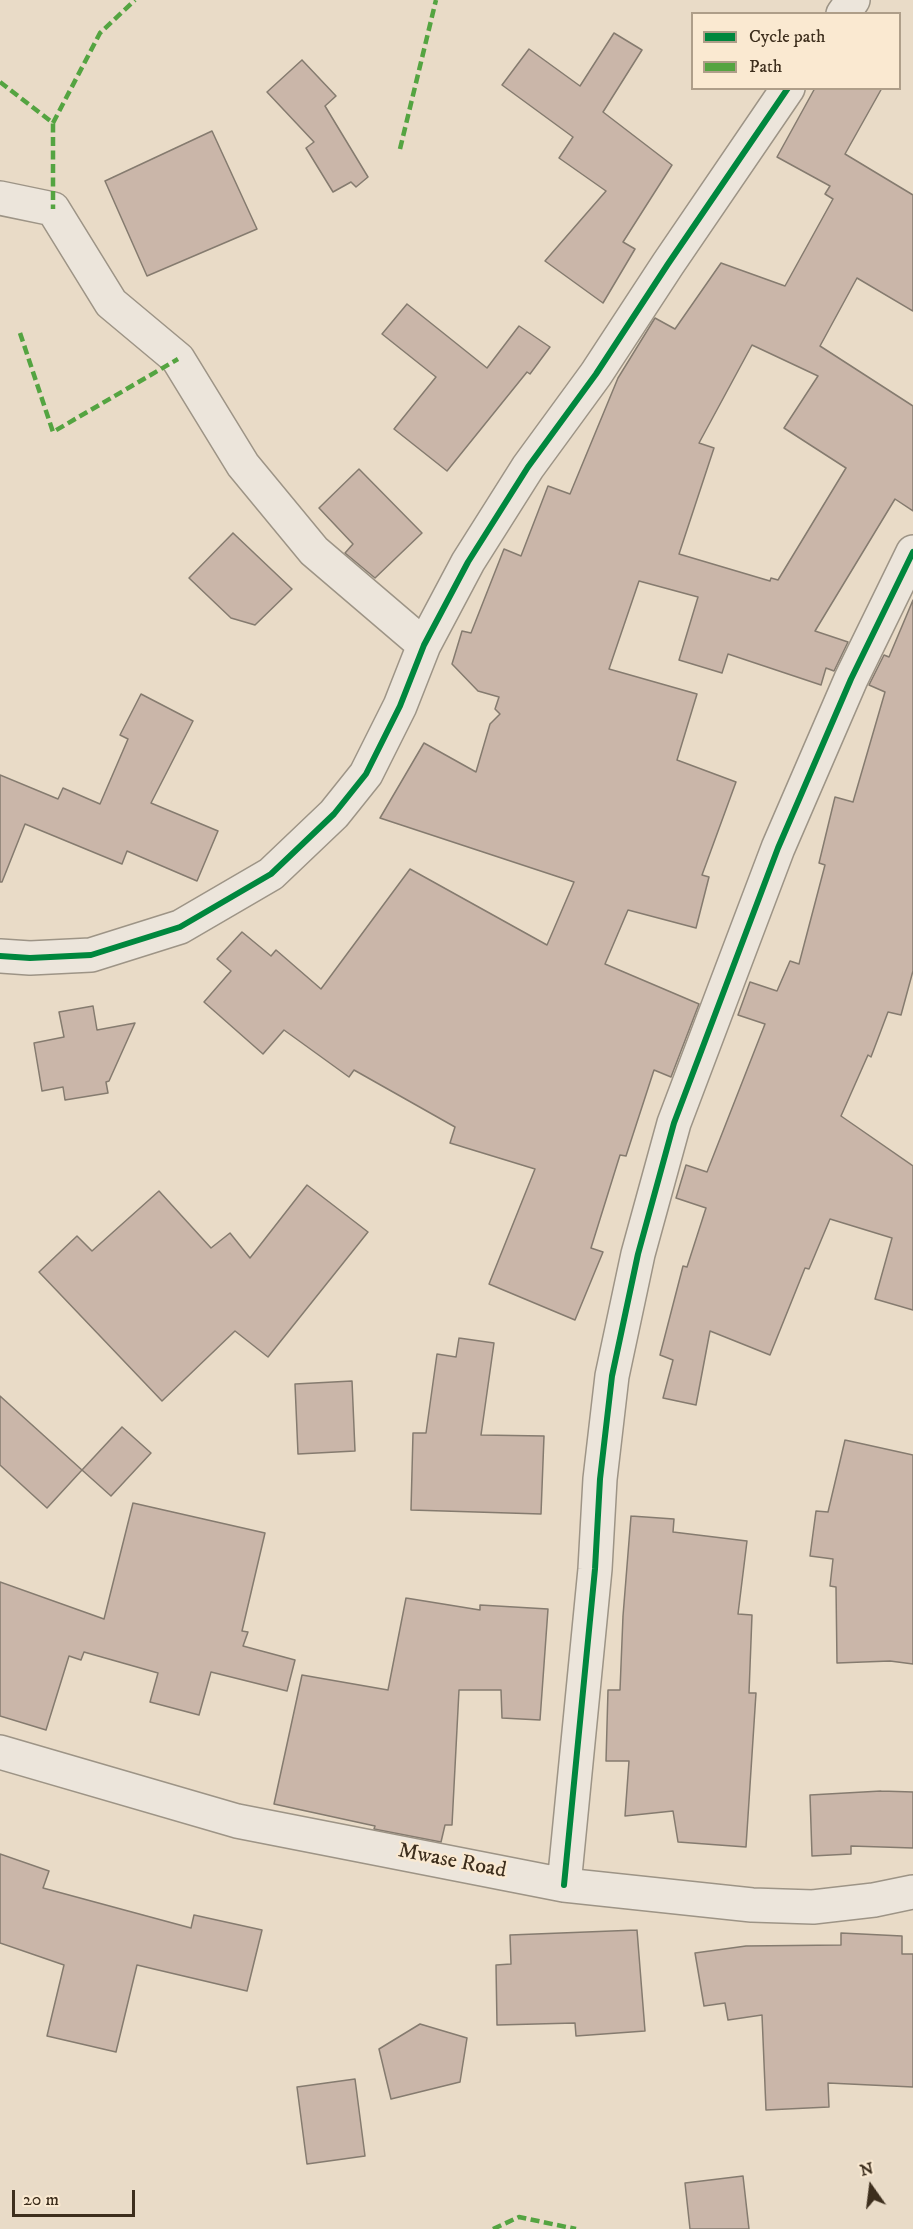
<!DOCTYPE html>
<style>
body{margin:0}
#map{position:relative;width:913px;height:2229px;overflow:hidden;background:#e9dbc7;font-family:"IM FELL DW Pica",serif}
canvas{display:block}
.legend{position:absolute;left:691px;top:12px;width:210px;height:78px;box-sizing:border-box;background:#fae9d1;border:2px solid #ae9e89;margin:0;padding:8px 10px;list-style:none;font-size:18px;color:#3d2e1d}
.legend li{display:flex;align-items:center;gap:12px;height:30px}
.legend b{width:30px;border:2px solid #ae9e89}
.north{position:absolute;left:841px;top:2157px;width:60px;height:60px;-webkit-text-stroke:4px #fae9d1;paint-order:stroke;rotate:346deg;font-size:16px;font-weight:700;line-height:24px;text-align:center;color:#3d2e1d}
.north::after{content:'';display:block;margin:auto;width:21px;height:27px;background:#3d2e1d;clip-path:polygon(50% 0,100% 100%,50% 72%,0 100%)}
.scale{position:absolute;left:12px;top:2190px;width:123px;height:27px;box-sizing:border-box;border:3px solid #3d2e1d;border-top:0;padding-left:8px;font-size:18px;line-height:21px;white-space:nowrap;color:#3d2e1d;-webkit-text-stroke:4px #fae9d1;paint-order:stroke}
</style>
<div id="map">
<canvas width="913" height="2229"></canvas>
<ul class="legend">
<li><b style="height:8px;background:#00873e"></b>Cycle path</li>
<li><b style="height:8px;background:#54a441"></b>Path</li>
</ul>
<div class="north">N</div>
<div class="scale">20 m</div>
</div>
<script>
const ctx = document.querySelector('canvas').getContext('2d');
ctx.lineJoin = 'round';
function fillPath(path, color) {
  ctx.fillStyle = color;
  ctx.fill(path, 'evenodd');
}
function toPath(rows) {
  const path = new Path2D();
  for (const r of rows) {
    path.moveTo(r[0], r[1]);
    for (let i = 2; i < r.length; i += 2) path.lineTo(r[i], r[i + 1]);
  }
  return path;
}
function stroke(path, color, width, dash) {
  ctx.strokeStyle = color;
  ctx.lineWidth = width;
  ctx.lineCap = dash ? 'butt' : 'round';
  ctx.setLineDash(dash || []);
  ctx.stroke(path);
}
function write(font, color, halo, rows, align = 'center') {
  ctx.font = font + ' "IM FELL DW Pica",serif';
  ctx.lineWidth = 4.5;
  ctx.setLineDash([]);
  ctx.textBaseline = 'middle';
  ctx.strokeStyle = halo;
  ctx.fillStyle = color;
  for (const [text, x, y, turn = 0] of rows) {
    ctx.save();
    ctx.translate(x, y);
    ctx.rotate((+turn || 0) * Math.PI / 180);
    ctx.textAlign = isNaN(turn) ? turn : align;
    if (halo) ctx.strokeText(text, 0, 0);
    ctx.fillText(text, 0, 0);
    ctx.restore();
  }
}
const building = toPath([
 [614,33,642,50,603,112,672,165,623,242,635,249,603,303,545,261,606,191,559,158,573,137,502,85,529,49,580,86,614,33],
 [302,60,336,96,325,106,368,177,356,187,351,182,333,192,306,148,314,142,267,92,302,60],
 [815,88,882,88,845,154,913,195,913,311,857,278,820,346,913,406,913,511,895,499,815,631,848,642,834,671,826,668,821,685,728,654,722,673,679,660,698,597,639,581,609,669,697,694,677,760,736,782,702,875,709,877,696,928,628,910,605,964,699,1004,671,1077,654,1070,626,1156,620,1155,591,1248,603,1252,575,1320,489,1284,535,1169,450,1143,455,1127,354,1070,349,1077,284,1030,263,1054,204,1002,231,971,217,959,242,932,271,956,276,950,321,989,410,869,547,945,574,882,380,818,424,743,476,772,490,724,500,714,495,709,499,697,478,691,452,664,462,631,471,633,504,549,521,556,548,486,570,494,618,378,655,318,675,329,721,263,785,286,833,199,825,194,830,186,777,157,815,88],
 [752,345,818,376,784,428,846,468,778,580,771,578,770,581,679,554,714,448,699,443,752,345],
 [212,131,257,229,147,276,105,181,212,131],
 [407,304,487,368,519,326,550,347,530,374,527,372,447,471,394,429,436,377,382,334,407,304],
 [359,469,422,533,375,578,345,553,353,544,319,508,359,469],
 [233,533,292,589,255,625,231,618,189,578,233,533],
 [913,600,913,971,901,1015,888,1012,871,1057,868,1055,841,1116,913,1166,913,1310,875,1299,892,1238,830,1219,809,1269,805,1268,770,1355,710,1331,696,1405,663,1398,673,1360,660,1355,683,1266,687,1267,706,1208,676,1198,686,1165,707,1172,765,1024,738,1015,750,982,777,991,790,961,799,964,825,865,819,863,835,797,853,802,885,692,869,685,884,655,889,657,913,600],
 [141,694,193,721,151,803,218,831,197,881,127,851,122,864,25,824,2,882,0,882,0,775,58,799,63,788,100,804,128,739,120,735,141,694],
 [93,1006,97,1030,135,1023,109,1081,106,1082,108,1093,65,1100,63,1087,42,1091,34,1043,64,1037,59,1012,93,1006],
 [307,1185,368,1232,268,1357,235,1331,162,1401,39,1272,77,1236,92,1251,159,1191,211,1248,230,1233,250,1258,307,1185],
 [459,1338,494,1343,481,1435,544,1436,541,1514,411,1510,413,1433,426,1433,437,1354,456,1357,459,1338],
 [352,1381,355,1451,298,1454,295,1384,352,1381],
 [0,1396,82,1470,47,1508,0,1465,0,1396],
 [122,1427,151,1453,111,1496,82,1470,122,1427],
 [845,1440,913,1455,913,1664,890,1661,837,1663,836,1587,830,1586,833,1559,810,1556,816,1511,828,1512,845,1440],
 [133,1503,265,1533,242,1631,248,1632,243,1646,295,1660,287,1691,211,1672,199,1715,150,1702,158,1673,84,1652,81,1660,69,1656,46,1730,0,1716,0,1582,104,1619,133,1503],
 [631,1516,674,1519,673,1532,747,1541,738,1614,752,1615,749,1693,756,1693,746,1847,678,1842,673,1811,625,1816,629,1761,606,1761,608,1690,620,1690,623,1616,631,1516],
 [406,1598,480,1610,480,1605,548,1609,540,1720,502,1718,501,1690,459,1690,452,1825,445,1825,441,1842,374,1829,375,1826,274,1804,302,1675,388,1690,406,1598],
 [881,1791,913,1792,913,1848,851,1846,851,1854,812,1856,810,1795,881,1791],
 [0,1854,49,1871,43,1888,191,1928,194,1915,262,1930,247,1991,137,1965,116,2052,47,2036,64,1965,0,1943,0,1854],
 [637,1930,645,2031,576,2036,575,2023,497,2025,496,1965,511,1964,510,1935,637,1930],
 [841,1933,902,1936,902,1954,913,1954,913,2087,828,2083,829,2107,766,2110,762,2015,728,2020,725,2003,704,2006,695,1953,746,1946,841,1945,841,1933],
 [420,2024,467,2038,460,2082,391,2099,379,2049,420,2024],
 [355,2079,365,2156,307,2164,297,2087,355,2079],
 [743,2176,749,2229,690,2229,685,2183,743,2176]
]);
const minor = toPath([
 [843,14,853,0],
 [0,198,53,209,111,303,178,359,243,465,314,551,424,645],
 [0,956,30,958,91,955,180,927,271,874,334,814,366,774,400,706,424,645,468,562,528,467,596,374,668,264,788,88],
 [0,1752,237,1821,564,1885,752,1905,813,1907,874,1900,913,1892],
 [564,1885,595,1569,600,1479,612,1376,638,1254,674,1123,778,848,851,679,913,552]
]);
const quiet = toPath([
 [0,82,53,123,53,209],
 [53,123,100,33,135,0],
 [400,149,436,0],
 [20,333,53,432,178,359],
 [493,2229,519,2217,576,2229]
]);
const cycleway = toPath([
 [0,956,30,958,91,955,180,927,271,874,334,814,366,774,400,706,424,645,468,562,528,467,596,374,668,264,788,88],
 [564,1885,595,1569,600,1479,612,1376,638,1254,674,1123,778,848,851,679,913,552]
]);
const streetNames = [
 ["Mwase Road",452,1862,11]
];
fillPath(building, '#cab6a9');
stroke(building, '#857b6f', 1.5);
stroke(minor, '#9d9486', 36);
stroke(minor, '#ece5db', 33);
stroke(quiet, '#54a441', 4.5, [9, 4.5]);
stroke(cycleway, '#00873e', 6);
write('22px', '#3d2e1d', '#fae9d1', streetNames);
</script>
